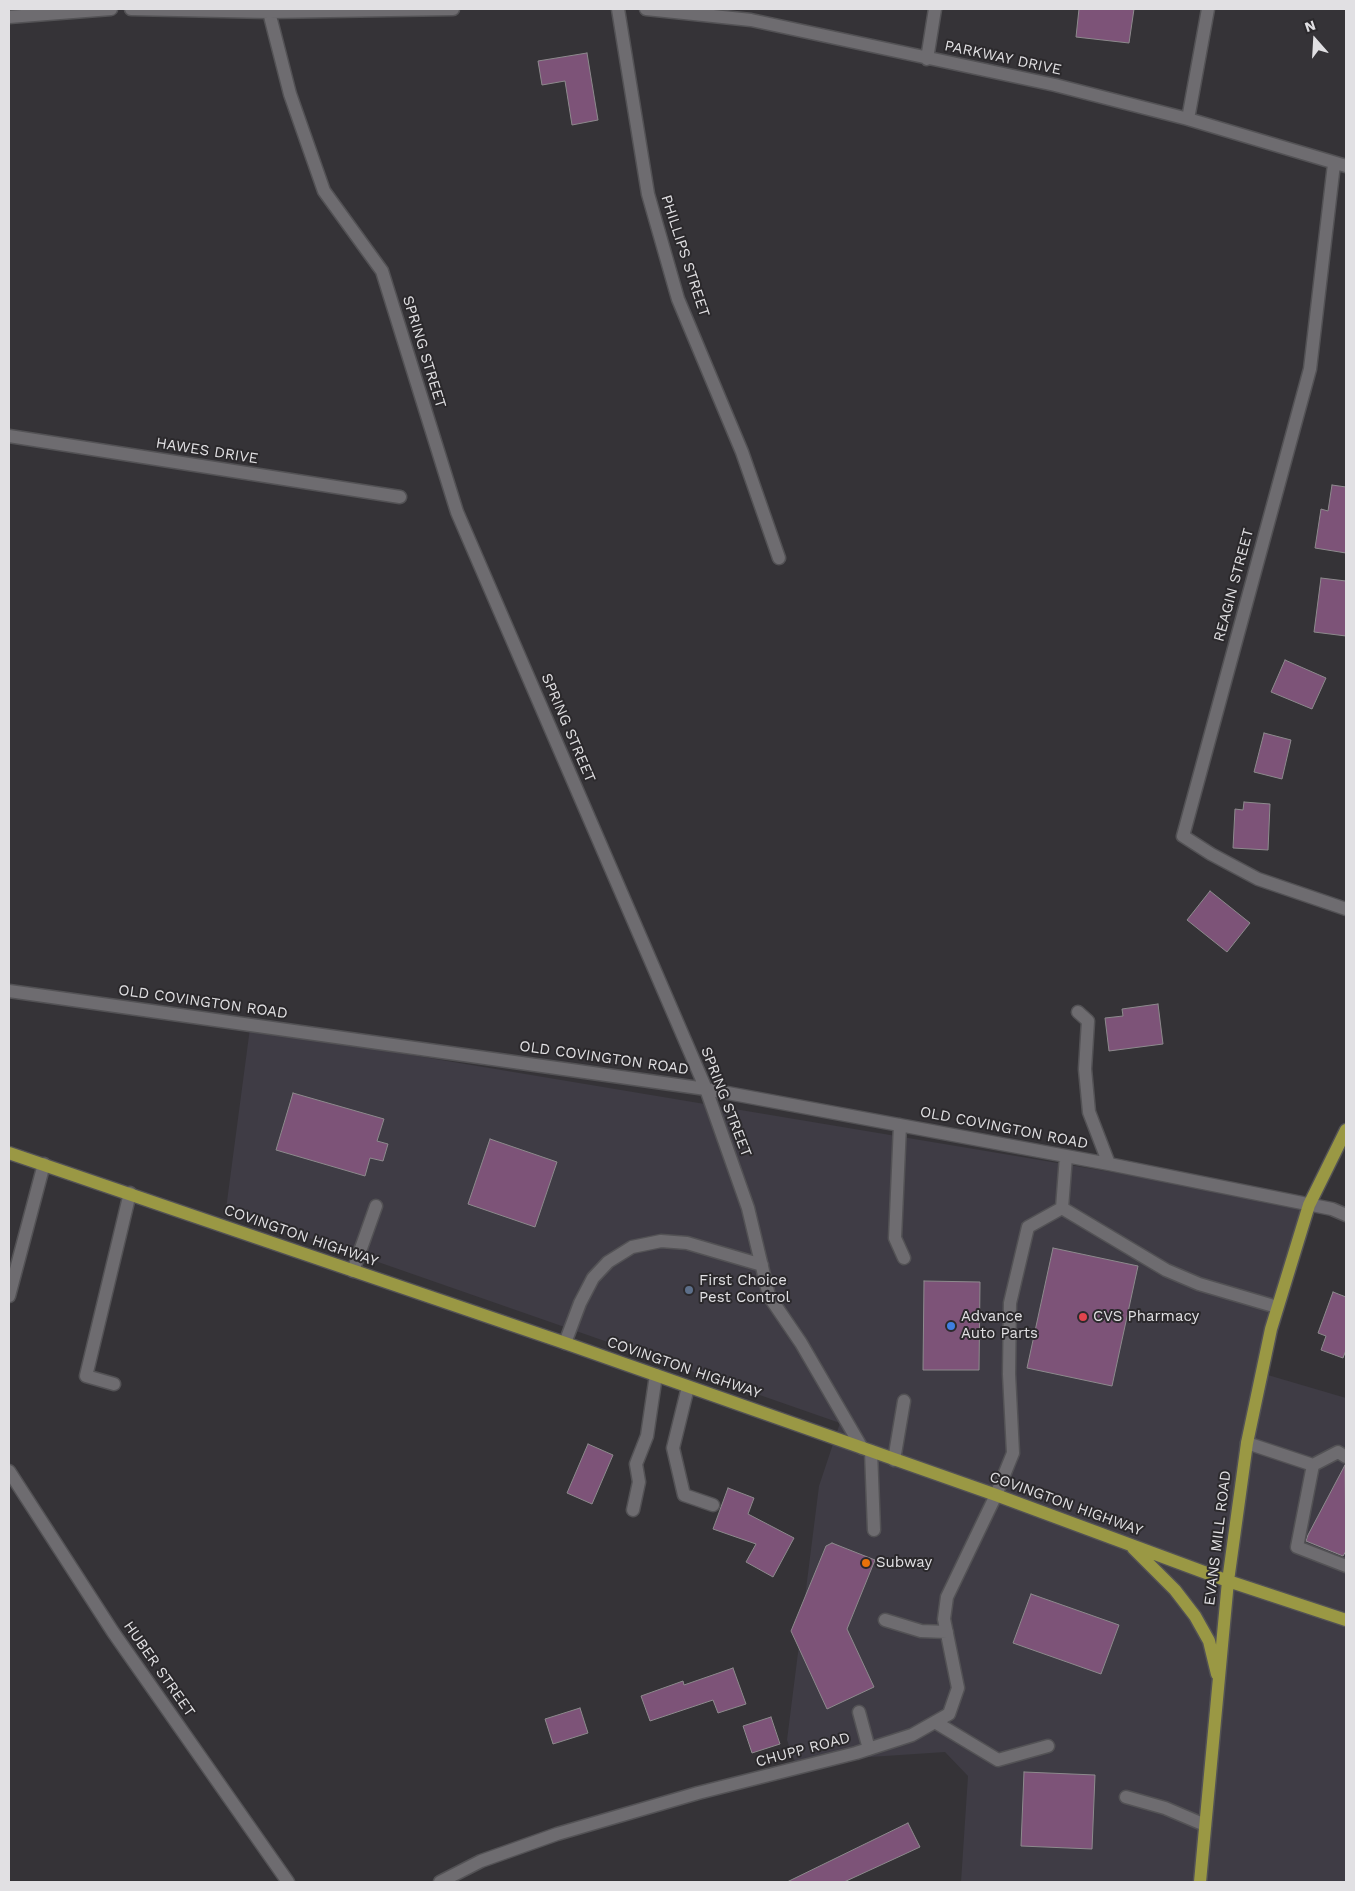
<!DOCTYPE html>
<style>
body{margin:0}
#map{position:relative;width:1355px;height:1891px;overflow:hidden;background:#353337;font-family:"Work Sans",sans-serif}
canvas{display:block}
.frame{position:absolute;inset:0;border:10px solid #e1e0e3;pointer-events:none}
.north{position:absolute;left:1290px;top:15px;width:50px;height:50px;-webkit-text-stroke:4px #2b292c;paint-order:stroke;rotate:341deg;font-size:14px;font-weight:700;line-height:20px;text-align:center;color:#e1e0e3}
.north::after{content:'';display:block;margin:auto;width:18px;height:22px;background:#e1e0e3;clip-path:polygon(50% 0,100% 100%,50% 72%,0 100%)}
</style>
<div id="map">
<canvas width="1355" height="1891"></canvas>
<div class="frame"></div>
<div class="north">N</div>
</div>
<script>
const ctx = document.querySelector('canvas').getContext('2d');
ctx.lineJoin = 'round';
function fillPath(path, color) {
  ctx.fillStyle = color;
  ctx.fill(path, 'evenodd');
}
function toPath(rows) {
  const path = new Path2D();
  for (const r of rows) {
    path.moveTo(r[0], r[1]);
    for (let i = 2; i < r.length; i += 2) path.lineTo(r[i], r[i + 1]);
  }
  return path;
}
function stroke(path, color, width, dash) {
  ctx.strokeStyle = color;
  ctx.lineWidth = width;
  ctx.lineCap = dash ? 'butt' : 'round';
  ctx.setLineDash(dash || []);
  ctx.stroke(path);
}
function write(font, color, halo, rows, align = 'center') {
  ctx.font = font + ' "Work Sans",sans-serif';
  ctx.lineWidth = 4;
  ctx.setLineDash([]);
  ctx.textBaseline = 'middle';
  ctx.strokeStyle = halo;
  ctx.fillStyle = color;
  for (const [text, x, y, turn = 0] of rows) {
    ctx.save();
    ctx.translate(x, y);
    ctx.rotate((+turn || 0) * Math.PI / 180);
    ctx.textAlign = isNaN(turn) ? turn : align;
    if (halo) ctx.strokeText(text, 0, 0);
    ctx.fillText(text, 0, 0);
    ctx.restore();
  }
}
const built = toPath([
 [250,1028,1303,1204,1261,1373,1346,1398,1346,1882,961,1882,968,1776,945,1752,795,1762,787,1740,819,1486,840,1423,226,1209]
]);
const building = toPath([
 [1079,9,1134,9,1129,43,1076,37,1079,9],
 [587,53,598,120,572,125,565,81,542,85,538,61,587,53],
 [1332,485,1346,487,1346,553,1315,548,1321,509,1328,511,1332,485],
 [1321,578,1346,581,1346,636,1314,632,1321,578],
 [1285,660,1326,678,1312,709,1271,692,1285,660],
 [1264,733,1291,740,1282,779,1254,772,1264,733],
 [1244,802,1270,804,1268,850,1233,848,1235,809,1243,810,1244,802],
 [1210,891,1250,923,1227,952,1187,920,1210,891],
 [1158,1004,1163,1044,1109,1051,1105,1018,1123,1016,1122,1009,1158,1004],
 [293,1093,384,1119,377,1141,388,1144,383,1161,370,1158,365,1176,276,1150,293,1093],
 [490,1139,557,1162,535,1227,468,1204,490,1139],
 [1053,1248,1138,1266,1112,1386,1027,1368,1053,1248],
 [924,1281,980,1282,979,1370,923,1370,924,1281],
 [1333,1292,1346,1297,1346,1350,1343,1358,1321,1350,1326,1336,1318,1333,1333,1292],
 [588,1444,613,1455,592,1504,567,1493,588,1444],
 [1345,1465,1346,1551,1343,1556,1306,1541,1308,1535,1345,1465],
 [728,1488,754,1498,748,1514,794,1538,773,1577,746,1562,756,1544,713,1529,728,1488],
 [832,1543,875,1560,847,1629,874,1687,827,1709,791,1631,826,1546,832,1543],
 [1031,1594,1119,1625,1101,1674,1013,1643,1031,1594],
 [733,1668,746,1704,718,1713,713,1700,650,1721,641,1696,683,1681,684,1685,733,1668],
 [580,1708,588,1733,553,1744,545,1719,580,1708],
 [771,1717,780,1744,752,1753,743,1726,771,1717],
 [1024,1772,1095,1775,1092,1849,1021,1846,1024,1772],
 [908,1823,920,1847,844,1882,787,1882,908,1823]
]);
const minor = toPath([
 [131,9,269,12,453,9],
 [618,9,648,194,678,299,742,452,779,558],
 [646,9,751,20,1055,85,1188,119,1346,166],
 [269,12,290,94,324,191,382,271,457,512,706,1089,748,1208,769,1296,801,1343,862,1448],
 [9,17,111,9],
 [927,59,935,9],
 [1188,119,1208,9],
 [1334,164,1310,369,1183,836,1211,854,1258,879,1346,909],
 [9,436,400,497],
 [9,991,706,1089,1109,1164,1332,1209,1346,1215],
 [1078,1012,1088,1021,1085,1069,1089,1112,1109,1164],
 [900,1125,895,1238,904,1258],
 [1062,1208,1166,1270,1199,1284,1277,1307],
 [353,1271,376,1206],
 [9,1296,44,1164],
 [565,1343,580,1303,593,1278,608,1262,632,1247,661,1241,687,1243,762,1265],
 [114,1384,86,1376,130,1193],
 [688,1387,673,1448,684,1495,713,1505],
 [1247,1443,1313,1465,1297,1547,1346,1566],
 [871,1451,874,1530],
 [894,1460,904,1401],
 [1313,1465,1338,1452,1346,1457],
 [9,1471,113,1632,288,1882],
 [633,1510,639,1482,636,1464,647,1436,656,1375],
 [885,1620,921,1631,947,1632],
 [859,1712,869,1749],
 [935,1722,998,1760,1048,1746],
 [1126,1797,1165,1808,1205,1825],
 [440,1882,481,1861,557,1834,698,1793,856,1753,912,1735,949,1714,958,1688,944,1619,947,1597,996,1495,1013,1453,1009,1374,1010,1303,1028,1227,1062,1208,1066,1156]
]);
const major = toPath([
 [9,1153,565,1343,996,1495,1228,1581,1346,1620],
 [1133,1548,1175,1590,1195,1616,1209,1641,1217,1674],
 [1200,1882,1228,1581,1247,1443,1271,1329,1309,1205,1346,1130]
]);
const markers = [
 [689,1290,5,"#5c6f8a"],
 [1083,1317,5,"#e0444e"],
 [951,1326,5,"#3f7fe0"],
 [866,1563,5,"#e8710a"]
];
const streetNames = [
 ["PARKWAY DRIVE",1003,58,12],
 ["PHILLIPS STREET",685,256,72],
 ["SPRING STREET",424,352,73],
 ["HAWES DRIVE",207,451,9],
 ["REAGIN STREET",1234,585,-75],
 ["SPRING STREET",568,728,67],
 ["OLD COVINGTON ROAD",203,1002,8],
 ["OLD COVINGTON ROAD",604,1058,8],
 ["SPRING STREET",726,1102,69],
 ["OLD COVINGTON ROAD",1004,1128,11],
 ["COVINGTON HIGHWAY",301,1236,19],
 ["COVINGTON HIGHWAY",684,1368,19],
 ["COVINGTON HIGHWAY",1066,1504,20],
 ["EVANS MILL ROAD",1218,1538,-83],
 ["HUBER STREET",159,1669,55],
 ["CHUPP ROAD",803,1750,-15]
];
const poiNames = [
 ["First Choice",699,1281],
 ["Pest Control",699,1298],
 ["Advance",961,1317],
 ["Auto Parts",961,1334],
 ["CVS Pharmacy",1093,1317],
 ["Subway",876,1563]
];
fillPath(built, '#3f3c45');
fillPath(building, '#7d5378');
stroke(building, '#8d8a8d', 1);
stroke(minor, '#535255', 15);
stroke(major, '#535255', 15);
stroke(minor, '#6e6c70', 12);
stroke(major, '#9a9844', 12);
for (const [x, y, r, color] of markers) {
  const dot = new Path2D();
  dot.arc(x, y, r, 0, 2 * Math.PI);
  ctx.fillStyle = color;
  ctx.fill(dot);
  stroke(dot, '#2b292c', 2);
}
write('15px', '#e1e0e3', '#2b292c', streetNames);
write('15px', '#e1e0e3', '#2b292c', poiNames, 'left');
</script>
